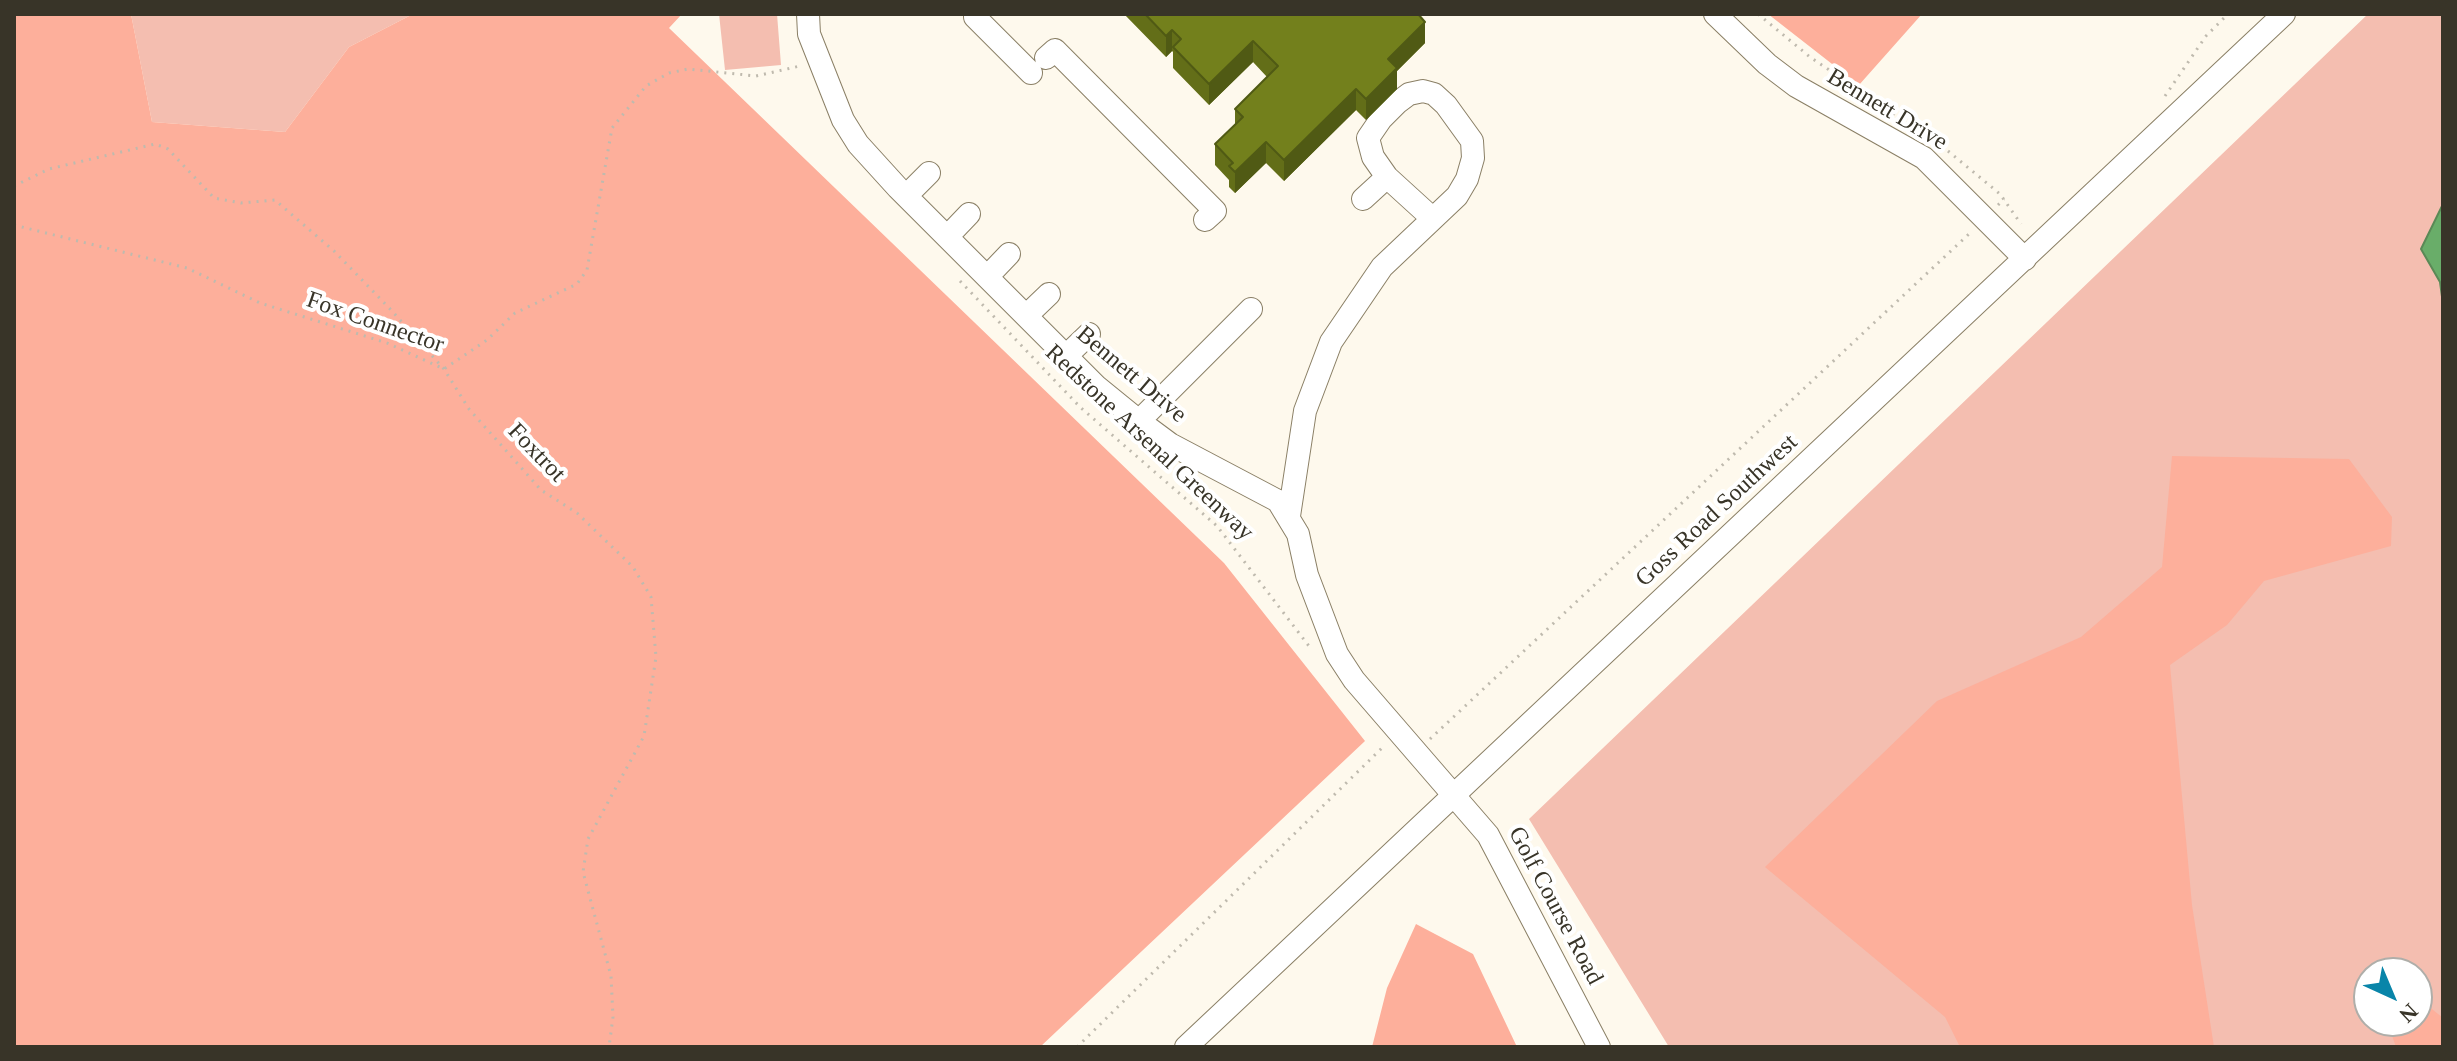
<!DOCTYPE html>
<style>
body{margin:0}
#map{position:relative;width:2457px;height:1061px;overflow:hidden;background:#fef9ed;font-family:Georgia,serif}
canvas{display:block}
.frame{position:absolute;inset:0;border:16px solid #383428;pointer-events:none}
.north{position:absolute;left:2353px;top:957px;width:80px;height:80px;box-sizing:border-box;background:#fff;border:2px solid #afaea9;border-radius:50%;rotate:136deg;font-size:22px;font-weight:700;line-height:32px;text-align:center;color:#383428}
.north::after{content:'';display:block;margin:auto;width:28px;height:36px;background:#0985a9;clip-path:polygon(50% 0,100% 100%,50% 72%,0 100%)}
</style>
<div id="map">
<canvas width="2457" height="1061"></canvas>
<div class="frame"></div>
<div class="north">N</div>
</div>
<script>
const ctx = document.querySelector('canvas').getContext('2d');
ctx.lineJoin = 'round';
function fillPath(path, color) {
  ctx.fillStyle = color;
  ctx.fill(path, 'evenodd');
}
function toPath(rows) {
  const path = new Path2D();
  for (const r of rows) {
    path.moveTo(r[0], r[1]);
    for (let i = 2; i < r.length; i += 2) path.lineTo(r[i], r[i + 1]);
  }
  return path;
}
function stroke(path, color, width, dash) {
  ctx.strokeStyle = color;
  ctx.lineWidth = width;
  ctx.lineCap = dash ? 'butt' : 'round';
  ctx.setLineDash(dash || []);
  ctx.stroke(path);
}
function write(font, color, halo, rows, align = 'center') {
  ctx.font = font + ' Georgia,serif';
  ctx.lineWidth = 8;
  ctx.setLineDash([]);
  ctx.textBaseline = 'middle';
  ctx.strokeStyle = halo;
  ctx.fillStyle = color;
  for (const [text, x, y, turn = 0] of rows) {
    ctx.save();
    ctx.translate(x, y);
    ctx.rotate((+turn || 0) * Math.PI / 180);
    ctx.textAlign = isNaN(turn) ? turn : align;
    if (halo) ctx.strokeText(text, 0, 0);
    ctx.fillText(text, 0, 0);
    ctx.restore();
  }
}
const green = toPath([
 [131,14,413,14,349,47,285,132,152,122],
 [719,14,777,14,781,65,725,70],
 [2368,14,2443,14,2443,1047,1669,1047,1529,819],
 [2369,973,2417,973,2417,1021,2369,1021]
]);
const forest = toPath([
 [14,14,131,14,152,122,285,132,349,47,413,14,682,14,669,28,1224,563,1365,741,1040,1047,14,1047],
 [1768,14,1922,14,1859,85],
 [2172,456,2349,459,2392,517,2391,546,2264,581,2227,625,2170,665,2192,905,2214,1047,1960,1047,1945,1017,1765,867,1937,701,2081,637,2162,567],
 [1416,924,1473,954,1517,1047,1372,1047,1387,988],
 [2422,1001,2443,1018,2443,1047,2396,1047,2390,1030,2400,1021,2417,1021,2417,1006]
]);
const water = toPath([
 [2443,204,2443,304,2440,282,2421,249,2443,204]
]);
const path = toPath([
 [1758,14,1810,57,1912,126],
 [2165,96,2206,36,2228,14],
 [1948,151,2000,194,2021,224],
 [14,186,49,169,155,144,168,149,214,198,241,203,275,200,334,251,392,311,444,369,469,409,541,490,577,513,633,567,651,597,656,657,644,736,588,839,583,872,611,976,613,1017,609,1047],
 [1998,205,2004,199],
 [14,225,187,268,260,303,387,343,444,369,487,340,515,313,577,284,587,270,612,128,646,86,669,73,688,69,756,76,800,66],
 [960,281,1080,407,1217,526,1312,650],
 [1430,739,1970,233],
 [1077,1047,1384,746]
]);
const minor = toPath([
 [808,14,809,34,843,120,858,144,898,188,1096,386,1139,421,1170,444,1278,501,1298,534,1307,575,1337,654,1354,680,1488,835,1599,1047],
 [1715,14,1767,64,1796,86,1924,158,2025,259],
 [975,17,1031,73],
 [1046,58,1055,50,1215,211,1205,220],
 [906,196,929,173],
 [1363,199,1387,177],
 [947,237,969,214],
 [987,277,1009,254],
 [1026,316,1049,294],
 [1066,356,1089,334],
 [1139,421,1251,309],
 [1289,516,1305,411,1331,342,1382,267,1457,196,1467,179,1473,158,1472,141,1446,105,1434,94,1423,91,1409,94,1397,103,1381,119,1368,138,1373,157,1387,177,1432,218],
 [1186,1047,2284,14]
]);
const wall = toPath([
 [1124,14,1418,14,1425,43,1397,71,1397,89,1366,120,1356,110,1284,181,1266,163,1235,193,1229,187,1229,180,1215,165,1215,144,1235,125,1235,109,1267,77,1253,62,1209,105,1173,68,1173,52,1172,51,1166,57]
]);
const shadedWall = toPath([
 [1425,22,1425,43,1397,71,1397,89,1366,120,1366,99,1388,59],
 [1172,30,1172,51,1166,57,1166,36],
 [1253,41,1253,62,1209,105,1209,84],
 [1356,89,1356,110,1284,181,1284,160],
 [1266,142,1266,163,1235,193,1235,172]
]);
const building = toPath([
 [1145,14,1418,14,1425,22,1388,59,1397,68,1366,99,1356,89,1284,160,1266,142,1235,172,1229,166,1233,163,1215,144,1243,117,1235,109,1278,66,1253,41,1209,84,1173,47,1181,39,1172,30,1166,36,1145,14]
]);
const streetNames = [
 ["Bennett Drive",1887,110,31],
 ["Fox Connector",375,323,19],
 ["Bennett Drive",1131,375,40],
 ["Redstone Arsenal Greenway",1149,443,43],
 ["Foxtrot",536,453,46],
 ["Goss Road Southwest",1717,511,-43],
 ["Golf Course Road",1555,906,62]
];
fillPath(green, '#f4beb0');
fillPath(forest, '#fdaf9b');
fillPath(water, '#69ad69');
stroke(water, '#5a8956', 2);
stroke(minor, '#8a7f65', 24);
stroke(path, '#bfbaae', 3, [2, 6]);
stroke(minor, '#fff', 22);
fillPath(wall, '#636e18');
fillPath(shadedWall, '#505a14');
fillPath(building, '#73801c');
stroke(building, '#505a14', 2);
write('24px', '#383428', '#fff', streetNames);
</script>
